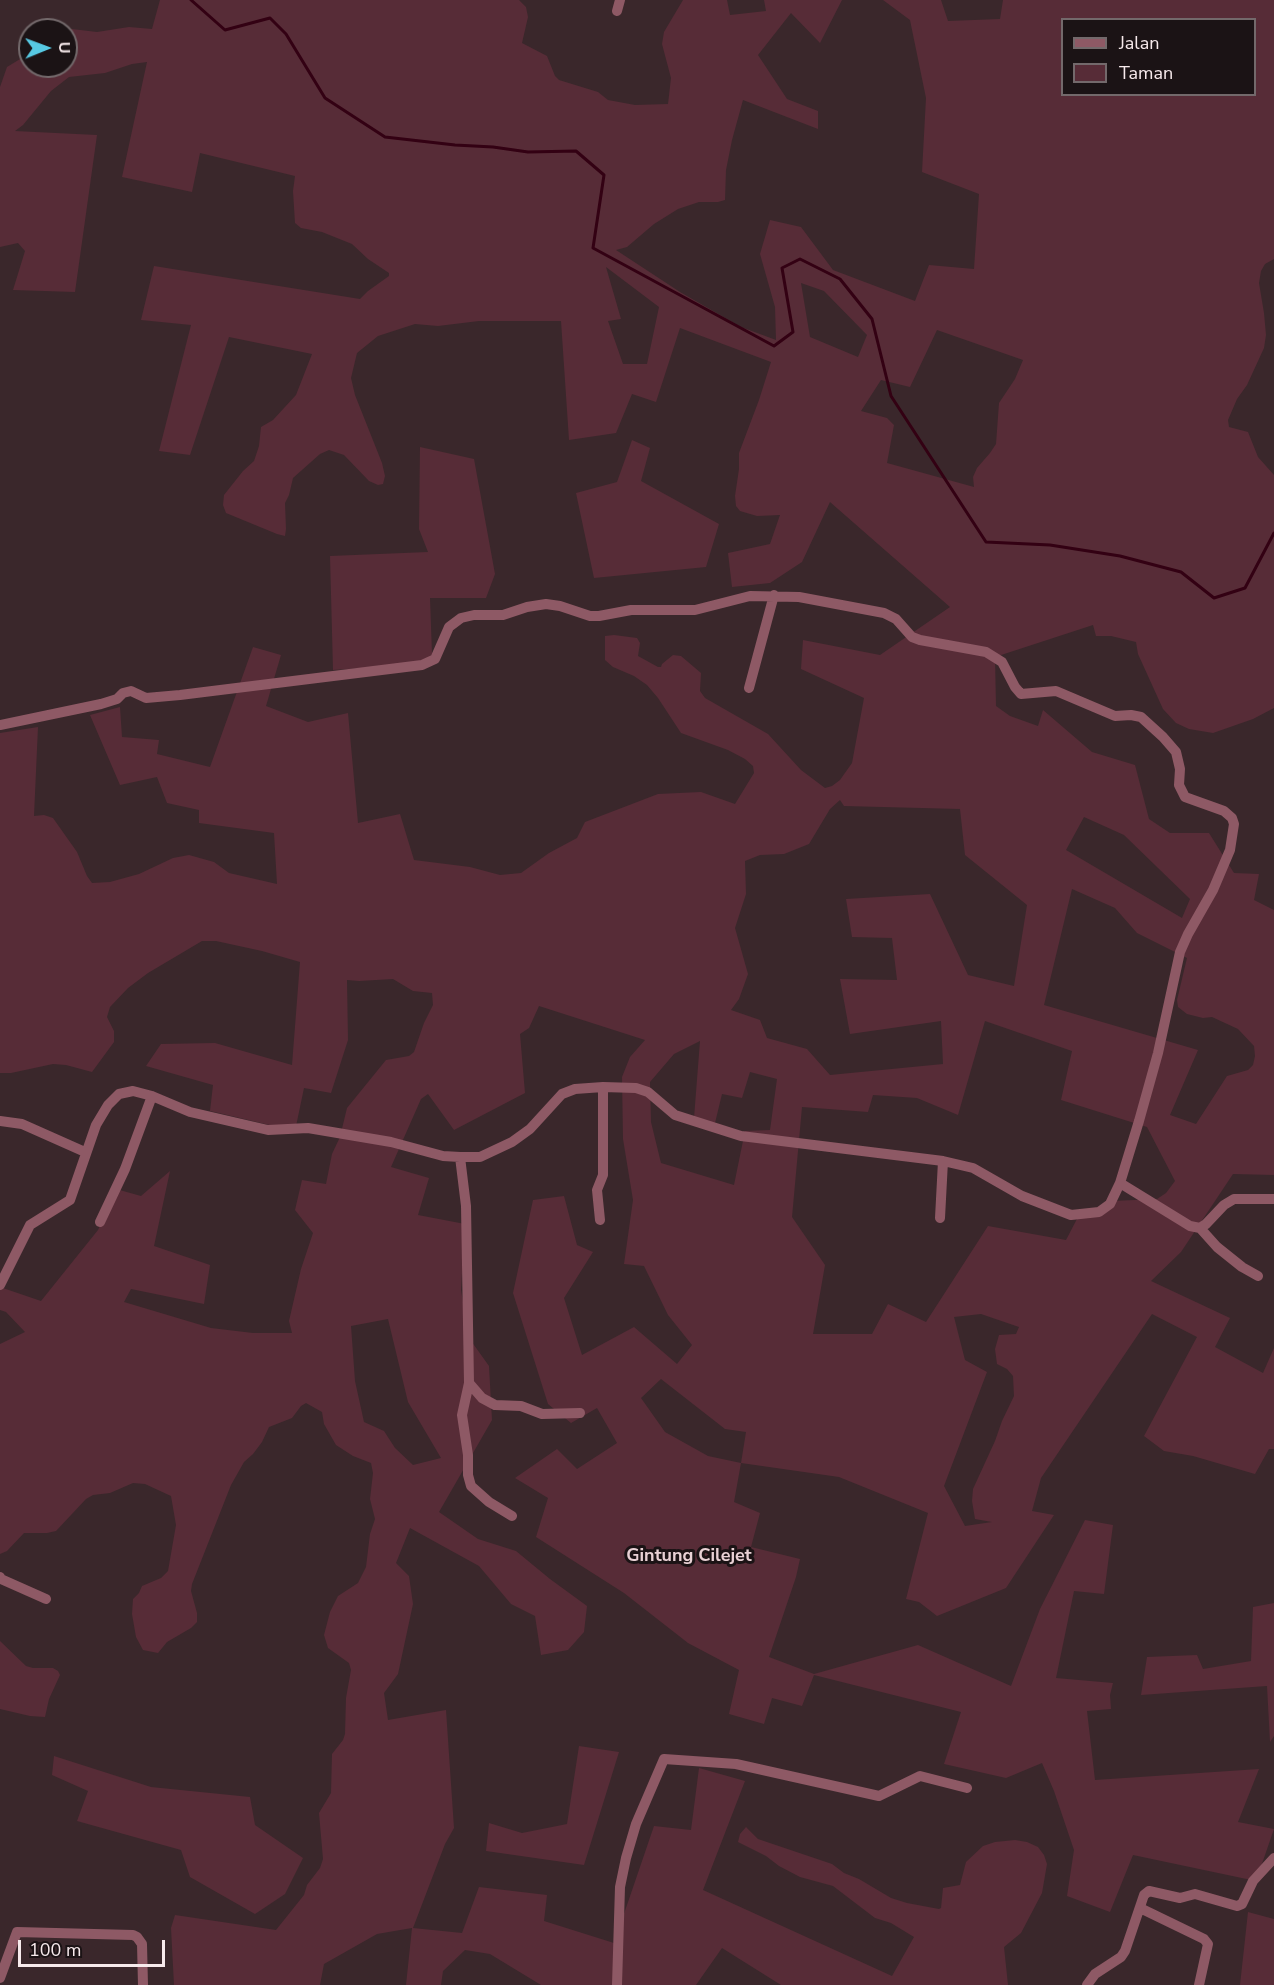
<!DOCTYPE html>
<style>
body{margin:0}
#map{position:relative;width:1274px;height:1985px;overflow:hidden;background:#3a272b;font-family:"Nunito Sans",sans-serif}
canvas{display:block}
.legend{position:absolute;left:1061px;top:18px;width:195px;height:78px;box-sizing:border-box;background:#1b1315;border:2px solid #73696b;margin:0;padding:8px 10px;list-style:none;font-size:18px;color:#f7eaec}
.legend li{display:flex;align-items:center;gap:12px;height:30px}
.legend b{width:30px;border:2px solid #73696b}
.north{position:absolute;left:18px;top:18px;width:60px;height:60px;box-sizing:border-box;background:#1b1315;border:2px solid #73696b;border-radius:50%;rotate:89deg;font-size:16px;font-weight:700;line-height:24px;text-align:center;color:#f7eaec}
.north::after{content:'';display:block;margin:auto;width:21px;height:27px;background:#57c9e3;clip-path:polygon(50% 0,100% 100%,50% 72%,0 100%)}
.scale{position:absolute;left:18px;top:1940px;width:147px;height:27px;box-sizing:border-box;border:3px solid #f7eaec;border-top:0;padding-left:8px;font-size:18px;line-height:21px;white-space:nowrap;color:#f7eaec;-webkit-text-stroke:4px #1b1315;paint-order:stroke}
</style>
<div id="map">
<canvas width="1274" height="1985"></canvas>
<ul class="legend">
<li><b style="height:8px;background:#8e5965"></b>Jalan</li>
<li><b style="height:16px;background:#572c37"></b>Taman</li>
</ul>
<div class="north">U</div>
<div class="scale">100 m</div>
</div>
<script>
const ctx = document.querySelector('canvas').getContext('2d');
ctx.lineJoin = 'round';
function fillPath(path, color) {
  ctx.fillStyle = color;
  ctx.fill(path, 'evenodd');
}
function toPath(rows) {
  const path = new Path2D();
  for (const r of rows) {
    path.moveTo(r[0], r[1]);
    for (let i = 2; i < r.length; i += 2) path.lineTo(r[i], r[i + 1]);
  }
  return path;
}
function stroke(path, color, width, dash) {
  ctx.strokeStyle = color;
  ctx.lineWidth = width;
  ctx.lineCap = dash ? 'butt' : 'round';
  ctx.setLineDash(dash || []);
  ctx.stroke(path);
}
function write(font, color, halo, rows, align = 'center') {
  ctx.font = font + ' "Nunito Sans",sans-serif';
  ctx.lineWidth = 6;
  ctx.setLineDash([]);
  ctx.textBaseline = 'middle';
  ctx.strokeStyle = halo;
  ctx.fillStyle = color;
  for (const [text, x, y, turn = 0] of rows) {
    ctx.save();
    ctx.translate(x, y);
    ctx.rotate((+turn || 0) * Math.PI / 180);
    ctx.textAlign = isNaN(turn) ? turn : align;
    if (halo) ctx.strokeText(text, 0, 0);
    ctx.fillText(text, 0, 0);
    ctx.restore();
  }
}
const green = toPath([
 [160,0,519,0,526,7,528,17,522,43,547,56,555,76,559,80,598,92,608,100,635,105,668,104,671,78,662,44,664,32,683,0,727,0,730,15,766,11,764,0,842,0,820,43,791,13,758,55,787,99,818,111,818,129,743,100,732,140,726,170,725,200,718,202,699,202,678,209,654,224,627,247,616,250,680,292,741,327,776,340,775,307,760,254,770,220,801,227,833,270,915,301,929,265,974,269,979,194,922,172,926,98,910,20,883,0,941,0,948,21,1000,19,1003,0,1274,0,1274,259,1265,264,1261,271,1259,283,1264,313,1266,335,1264,348,1247,385,1237,399,1228,420,1229,427,1248,432,1258,457,1274,475,1274,708,1253,719,1213,733,1189,729,1176,723,1163,709,1138,654,1136,642,1111,636,1096,636,1093,625,995,657,996,706,1010,716,1038,726,1043,710,1092,752,1135,765,1149,819,1170,833,1209,833,1234,873,1259,874,1254,900,1274,910,1274,1175,1233,1174,1181,1252,1151,1281,1230,1318,1215,1347,1263,1373,1274,1348,1274,1449,1269,1449,1255,1474,1193,1456,1164,1451,1144,1436,1197,1337,1152,1314,1041,1478,1032,1511,1054,1515,1006,1588,937,1616,919,1602,906,1599,928,1513,839,1477,741,1463,734,1502,760,1513,751,1547,800,1559,796,1577,769,1657,814,1674,918,1645,1011,1686,1040,1609,1085,1520,1113,1525,1104,1594,1074,1591,1056,1678,1113,1683,1110,1695,1111,1709,1087,1711,1095,1780,1259,1769,1238,1822,1274,1829,1256,1881,1133,1855,1110,1912,1067,1896,1074,1850,1054,1791,1042,1763,1006,1778,944,1764,961,1712,814,1675,802,1706,772,1698,764,1724,729,1714,739,1670,688,1643,624,1593,536,1537,548,1498,515,1478,557,1449,577,1469,617,1443,597,1408,571,1423,548,1404,513,1293,533,1200,564,1196,577,1245,593,1252,564,1298,582,1355,634,1327,677,1364,692,1345,668,1315,644,1266,624,1264,633,1200,623,1139,622,1077,630,1057,645,1040,539,1006,529,1028,520,1034,525,1093,454,1130,428,1094,421,1099,391,1167,429,1178,418,1215,465,1224,461,1290,469,1338,489,1366,492,1420,439,1512,478,1539,516,1551,550,1579,587,1606,584,1632,568,1650,541,1655,535,1616,511,1604,479,1566,410,1528,396,1563,409,1576,413,1604,398,1674,384,1693,388,1720,446,1710,454,1828,445,1844,413,1928,462,1933,479,1887,547,1895,544,1921,614,1943,654,1826,691,1830,699,1768,745,1781,703,1890,892,1976,914,1937,891,1923,875,1918,833,1886,800,1877,779,1866,766,1856,738,1842,740,1834,746,1827,758,1839,832,1864,844,1873,859,1879,891,1898,907,1903,939,1909,941,1908,943,1888,960,1885,966,1862,983,1846,995,1842,1015,1840,1027,1842,1038,1847,1044,1855,1047,1864,1042,1893,1021,1933,1004,1947,1008,1985,781,1985,722,1948,696,1985,541,1985,490,1954,465,1950,443,1971,441,1985,406,1985,412,1928,377,1934,324,1964,320,1985,174,1985,171,1928,175,1915,276,1930,304,1895,307,1885,320,1868,323,1859,319,1813,331,1793,332,1754,343,1740,345,1734,346,1698,351,1670,349,1663,328,1648,324,1635,330,1612,338,1596,358,1583,366,1567,370,1534,375,1519,370,1499,373,1473,371,1463,353,1456,336,1445,324,1424,322,1412,306,1403,301,1406,292,1418,269,1427,262,1442,253,1454,244,1462,231,1485,192,1584,191,1591,197,1613,197,1622,191,1628,167,1642,158,1653,143,1650,136,1637,132,1614,133,1599,139,1593,142,1586,161,1578,168,1571,176,1525,171,1496,145,1484,133,1483,110,1493,93,1495,86,1499,56,1531,47,1533,24,1533,7,1551,0,1554,0,1344,25,1332,6,1312,0,1310,0,1287,41,1301,98,1230,116,1189,141,1196,170,1171,154,1246,210,1265,204,1304,131,1289,124,1302,211,1328,253,1333,292,1333,289,1321,301,1269,313,1233,295,1210,302,1180,326,1184,332,1154,340,1137,347,1108,386,1060,409,1056,414,1052,424,1023,433,1005,432,993,413,991,393,979,359,981,347,980,348,1040,331,1093,304,1088,295,1131,210,1111,213,1085,146,1066,161,1044,215,1043,292,1065,300,962,262,951,216,941,202,941,148,973,128,988,110,1007,107,1017,114,1031,114,1042,92,1072,66,1065,53,1064,11,1073,0,1073,0,733,38,727,34,816,44,815,53,818,77,852,87,876,92,883,110,882,139,874,173,858,189,855,214,862,229,873,277,884,274,833,199,823,199,810,167,803,157,777,120,785,90,715,120,707,122,737,159,740,157,754,210,767,253,647,281,655,266,706,308,722,348,713,358,823,400,814,414,860,470,867,500,875,521,873,549,853,577,838,585,822,658,794,701,792,735,804,754,773,753,766,745,759,728,750,681,733,658,698,647,685,634,676,613,667,605,660,605,636,614,635,637,638,640,643,638,656,658,667,661,667,662,664,673,655,681,656,701,673,700,691,705,698,768,734,801,770,825,788,832,786,840,780,852,763,864,698,801,669,803,640,880,655,950,607,830,502,802,562,770,583,732,587,728,553,770,544,780,515,757,516,740,511,736,506,735,496,739,469,739,453,759,400,771,362,680,328,656,402,632,394,616,433,569,440,561,321,479,321,438,326,415,324,378,336,357,353,351,378,355,395,382,463,385,476,383,484,378,485,369,481,344,455,329,450,320,454,293,478,289,495,285,503,286,529,285,536,277,534,226,513,223,505,224,495,243,471,254,461,259,446,261,427,273,420,296,395,312,354,229,337,190,455,159,451,191,325,141,320,154,266,360,299,368,291,389,276,389,273,368,259,352,244,322,232,301,228,295,223,293,191,295,176,200,153,192,192,122,177,147,62,132,64,105,73,69,77,51,91,23,125,15,131,97,135,75,292,13,290,25,251,18,243,0,247,0,87,7,67,30,53,30,66,66,66,66,30,50,30,55,27,97,32,129,27,152,29],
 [1062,20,1254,20,1254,94,1062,94],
 [606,267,659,307,647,364,623,364,608,321,621,319],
 [801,283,824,291,867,335,858,357,810,337],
 [937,330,1023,360,1015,379,999,403,996,444,990,453,977,468,973,477,974,487,887,463,894,425,887,418,861,411,881,380,910,387],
 [840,800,844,806,960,809,965,855,1027,905,1014,986,968,975,930,894,846,899,852,937,892,938,897,980,840,979,850,1034,941,1021,943,1064,830,1075,807,1049,767,1038,760,1020,731,1010,739,999,748,974,735,928,746,894,745,861,760,855,784,854,809,844,830,809],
 [1084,817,1124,835,1190,899,1182,918,1066,850],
 [1072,889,1115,908,1137,933,1187,958,1177,1000,1178,1007,1187,1014,1203,1018,1212,1017,1238,1029,1254,1046,1255,1056,1253,1065,1248,1070,1227,1076,1196,1124,1170,1115,1198,1050,1044,1005],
 [985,1021,1072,1051,1061,1100,1147,1127,1175,1181,1166,1193,1157,1199,1112,1201,1078,1217,1066,1240,988,1226,926,1322,888,1304,872,1334,813,1334,825,1265,792,1217,802,1107,868,1112,873,1095,917,1098,958,1115],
 [700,1041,694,1118,715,1123,722,1094,742,1098,750,1072,777,1079,770,1130,745,1131,734,1185,661,1163,651,1122,650,1082,674,1054],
 [981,1314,1019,1327,1016,1334,999,1335,995,1349,997,1364,1007,1369,1013,1376,1014,1396,1002,1421,995,1441,973,1489,972,1501,975,1519,992,1522,965,1526,944,1486,987,1372,965,1360,954,1317],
 [388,1319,408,1402,441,1458,413,1465,395,1448,384,1431,364,1422,355,1381,351,1326],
 [661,1379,725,1429,746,1432,741,1463,708,1456,665,1432,641,1398],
 [632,440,650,448,641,481,719,524,706,567,594,578,576,493,617,482],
 [420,447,474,459,495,574,486,598,430,598,432,654,424,664,333,670,330,556,428,552,419,529],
 [1274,1603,1274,1736,1270,1742,1267,1686,1141,1695,1147,1657,1197,1655,1203,1669,1251,1661,1253,1607],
 [0,1641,26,1666,33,1668,53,1668,58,1671,60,1675,49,1699,45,1717,30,1716,0,1709],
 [579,1746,619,1752,584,1865,486,1851,489,1823,522,1833,567,1824],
 [54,1756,151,1787,250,1797,255,1825,303,1858,285,1894,255,1914,190,1877,181,1850,77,1821,88,1791,52,1775],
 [1248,1912,1274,1919,1274,1985,1240,1985]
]);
const stream = toPath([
 [191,0,225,30,270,18,286,34,325,98,385,137,455,145,493,147,528,152,576,151,604,175,593,248,774,346,793,332,782,268,800,259,840,279,872,319,891,396,986,542,1050,545,1120,556,1181,572,1214,598,1245,588,1274,533]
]);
const minor = toPath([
 [617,11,620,0],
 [749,688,774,595],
 [0,725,101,704,117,699,123,693,131,691,146,698,180,695,422,665,435,659,449,627,461,618,474,615,503,615,527,607,546,604,560,606,590,616,599,616,631,610,695,610,750,596,799,597,884,613,896,619,912,637,920,640,986,652,1002,662,1015,687,1021,694,1056,691,1115,716,1131,715,1141,717,1163,737,1176,752,1180,769,1179,785,1185,797,1224,811,1232,818,1234,824,1230,850,1213,890,1188,934,1180,952,1158,1053,1139,1121,1120,1183],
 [0,1121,22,1124,85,1152],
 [460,1157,466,1206,469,1383,462,1415,468,1455,468,1475,471,1486,489,1502,512,1516],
 [940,1218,943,1161],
 [600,1220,597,1190,603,1175,603,1087],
 [100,1222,125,1169,152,1096],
 [1200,1228,1217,1247,1242,1267,1258,1276],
 [0,1285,30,1225,70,1200,96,1125,108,1105,119,1094,133,1091,152,1096,190,1112,268,1130,308,1128,391,1142,443,1156,460,1157,480,1157,512,1142,530,1129,562,1094,575,1089,603,1087,636,1088,648,1092,675,1115,741,1136,943,1161,973,1168,1022,1196,1071,1215,1099,1212,1110,1204,1120,1183,1190,1226,1200,1228,1206,1224,1224,1205,1234,1199,1274,1199],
 [469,1383,482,1398,495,1405,521,1406,542,1414,580,1413],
 [0,1577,1,1579,46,1599],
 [1140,1908,1204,1939,1208,1944,1199,1985],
 [0,1978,17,1932,133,1935,137,1937,142,1944,143,1985],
 [617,1985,620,1887,626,1858,636,1824,664,1759,736,1764,879,1796,920,1776,967,1788],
 [1087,1985,1095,1974,1121,1957,1125,1951,1144,1895,1149,1891,1180,1898,1195,1894,1237,1906,1242,1904,1253,1881,1274,1858]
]);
const quarterNames = [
 ["Gintung Cilejet",689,1557]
];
fillPath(green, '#572c37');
stroke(stream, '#330113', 3);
stroke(minor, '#8e5965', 10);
write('bold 18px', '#e9d1d5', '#1b1315', quarterNames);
</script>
